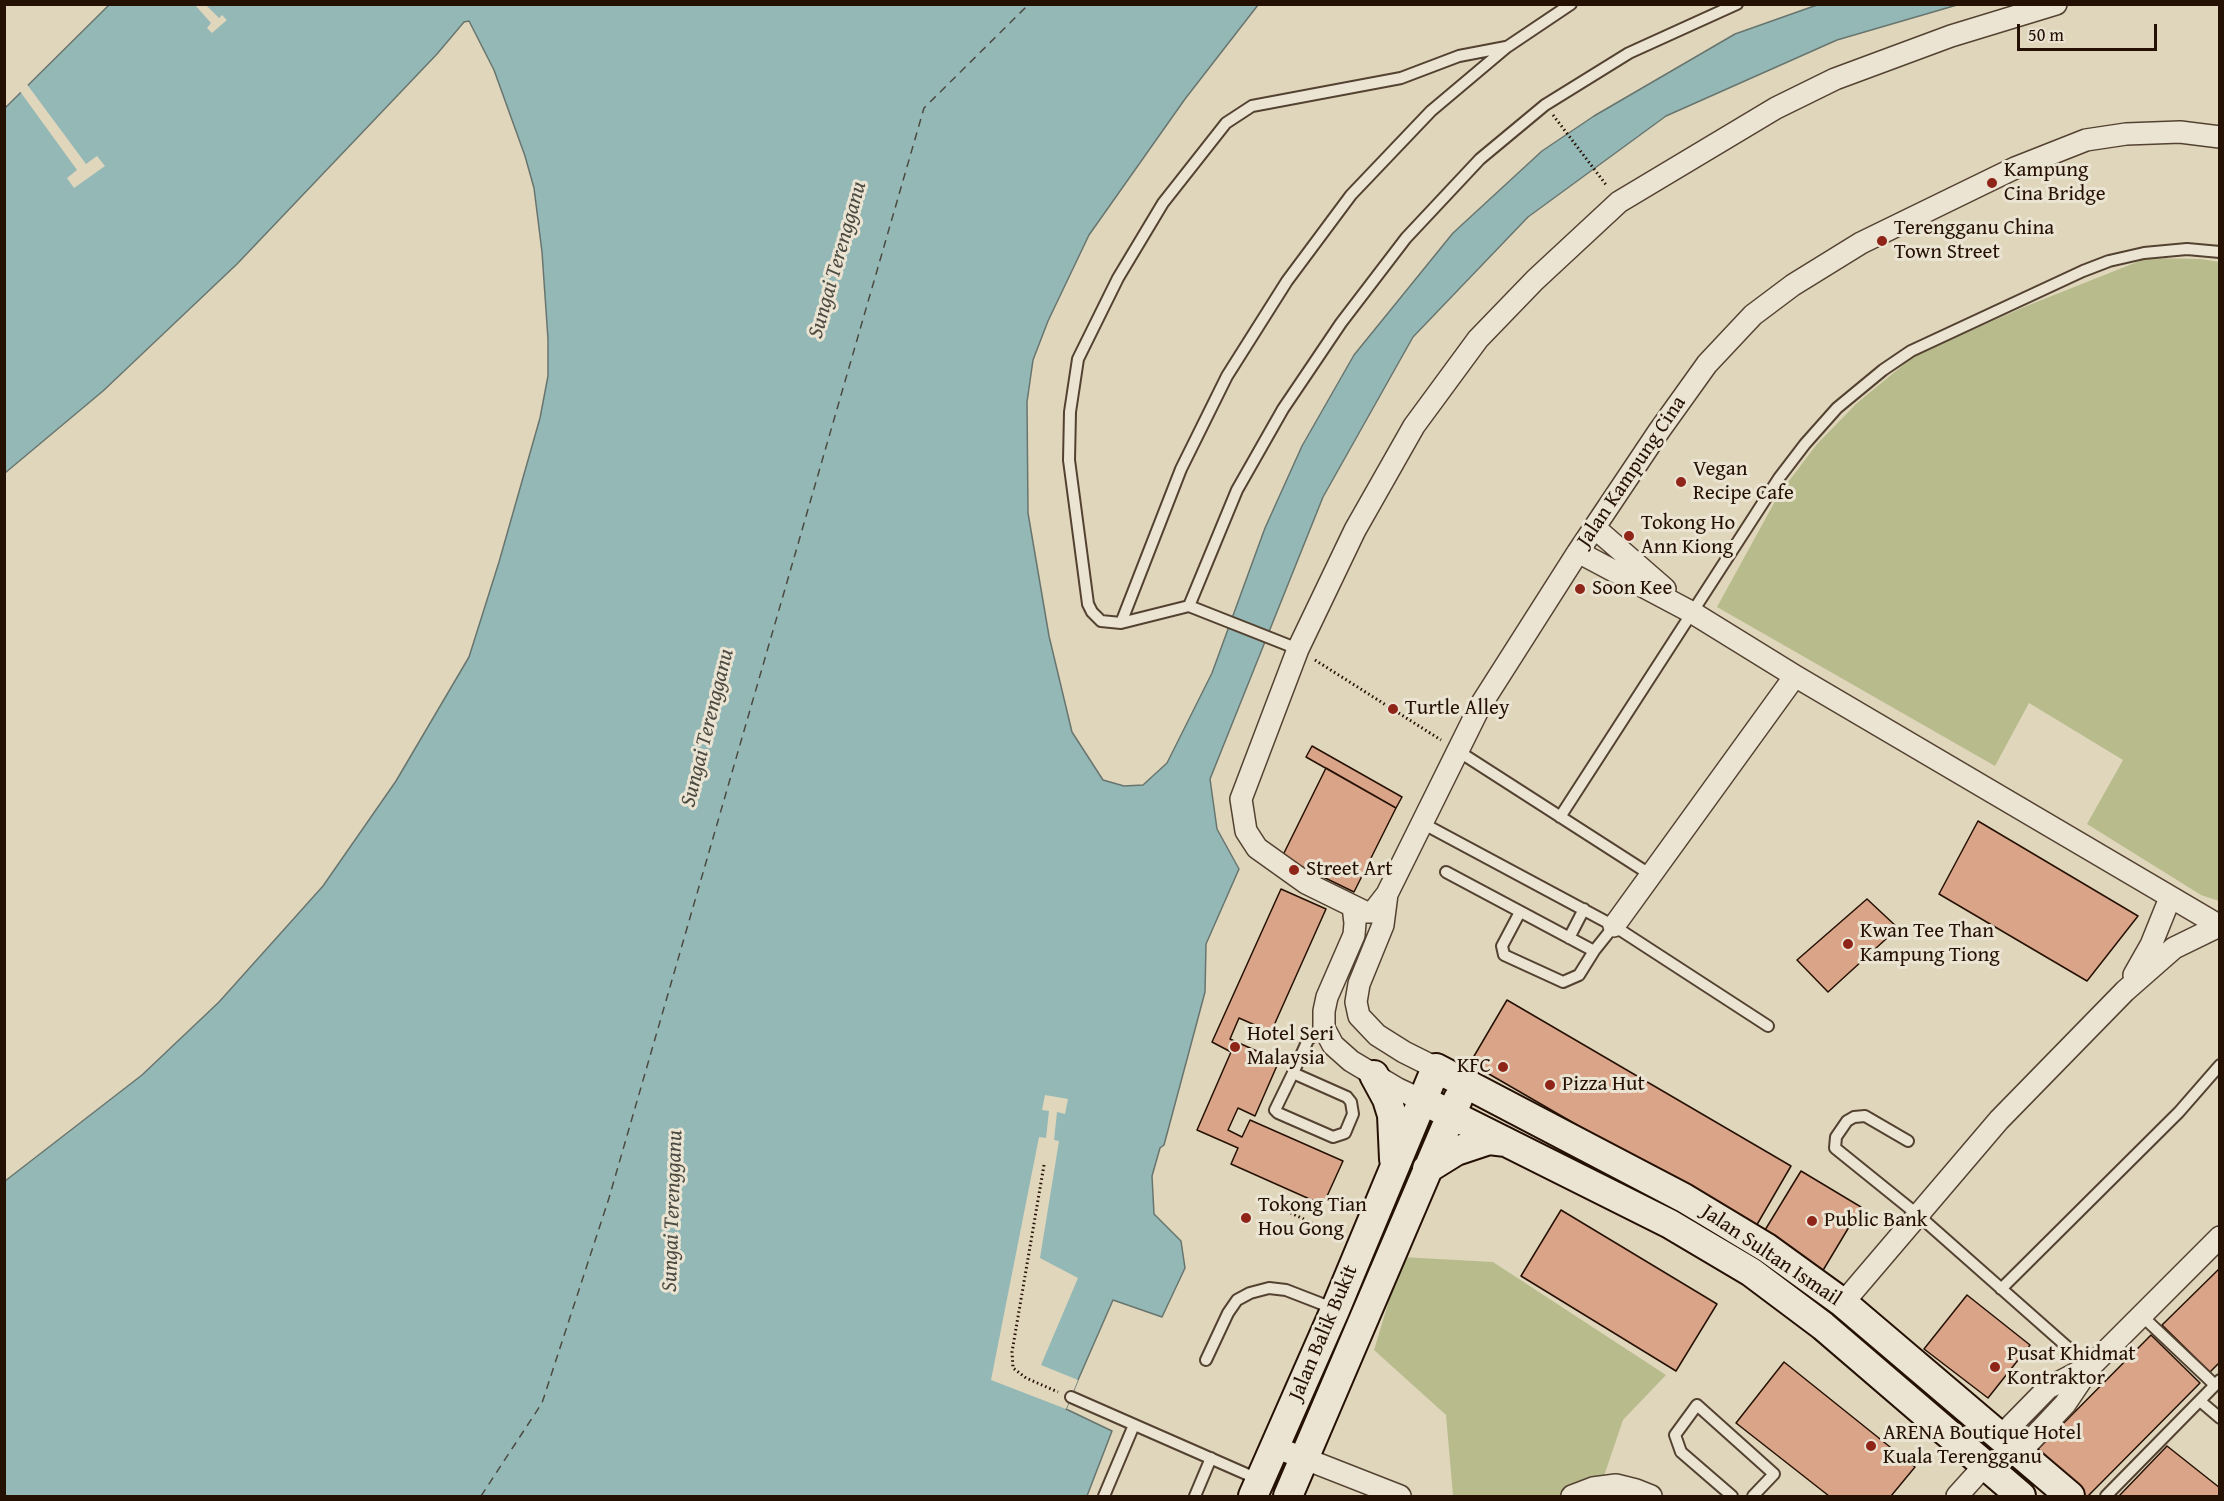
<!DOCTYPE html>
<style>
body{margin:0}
#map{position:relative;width:2224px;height:1501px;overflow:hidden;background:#e0d6bc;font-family:"Gentium Book Plus",serif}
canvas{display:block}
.frame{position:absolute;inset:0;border:6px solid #251103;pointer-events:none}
.scale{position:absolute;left:2017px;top:24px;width:140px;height:27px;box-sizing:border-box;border:3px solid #251103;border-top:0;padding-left:8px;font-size:18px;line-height:21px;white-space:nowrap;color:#251103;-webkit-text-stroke:4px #ebe4d3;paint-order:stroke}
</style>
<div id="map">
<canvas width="2224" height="1501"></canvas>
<div class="frame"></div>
<div class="scale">50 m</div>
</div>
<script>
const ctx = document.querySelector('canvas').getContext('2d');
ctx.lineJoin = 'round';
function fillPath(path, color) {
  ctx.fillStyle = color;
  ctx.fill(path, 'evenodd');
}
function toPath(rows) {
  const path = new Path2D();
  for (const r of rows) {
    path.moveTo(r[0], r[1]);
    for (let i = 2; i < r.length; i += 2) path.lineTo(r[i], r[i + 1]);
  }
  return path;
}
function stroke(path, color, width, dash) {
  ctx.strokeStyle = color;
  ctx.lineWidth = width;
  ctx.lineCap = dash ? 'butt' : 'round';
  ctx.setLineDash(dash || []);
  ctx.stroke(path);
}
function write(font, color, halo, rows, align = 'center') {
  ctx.font = font + ' "Gentium Book Plus",serif';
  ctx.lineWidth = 6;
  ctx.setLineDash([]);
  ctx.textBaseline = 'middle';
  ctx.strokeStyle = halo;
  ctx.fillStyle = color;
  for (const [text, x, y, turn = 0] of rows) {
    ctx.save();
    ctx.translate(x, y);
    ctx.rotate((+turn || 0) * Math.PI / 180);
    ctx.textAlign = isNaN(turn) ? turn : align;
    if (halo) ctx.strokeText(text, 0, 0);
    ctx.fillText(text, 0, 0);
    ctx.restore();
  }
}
const green = toPath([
 [2147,258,2201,259,2219,262,2219,901,2201,895,2087,824,2123,760,2029,703,1995,766,1717,607,1779,494,1817,444,1857,403,1914,356,2024,307],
 [1402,1257,1493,1262,1666,1375,1623,1420,1603,1479,1560,1496,1453,1496,1446,1415,1374,1350]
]);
const water = toPath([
 [109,5,1258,5,1185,99,1089,235,1048,321,1033,360,1027,402,1028,513,1049,636,1072,732,1103,780,1124,786,1143,785,1167,763,1212,673,1265,528,1302,446,1354,355,1453,233,1542,151,1594,116,1735,34,1817,5,1957,5,1837,40,1666,116,1528,217,1413,337,1323,497,1210,779,1217,829,1239,869,1206,944,1205,992,1164,1145,1160,1148,1152,1176,1154,1214,1181,1241,1185,1268,1162,1317,1113,1300,1078,1380,1066,1409,1112,1431,1087,1496,5,1496,5,1181,142,1075,219,1002,323,886,396,781,469,657,499,562,540,418,548,376,548,339,542,252,534,188,525,156,494,70,469,21,464,22,437,54,237,264,103,391,5,473,5,108,109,5]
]);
const pier = toPath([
 [195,5,206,5,219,18,222,15,227,20,212,33,207,28,211,23],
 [26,83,86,164,97,156,105,166,74,188,67,178,77,170,19,90],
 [1045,1095,1068,1099,1065,1114,1057,1112,1054,1140,1059,1141,1040,1258,1078,1278,1041,1365,1078,1380,1066,1409,991,1380,1039,1137,1046,1138,1049,1111,1042,1110]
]);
const ferry = toPath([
 [481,1496,542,1403,609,1198,924,108,1029,4]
]);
const building = toPath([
 [1312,746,1402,797,1396,808,1306,757,1312,746],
 [1326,768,1396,808,1354,892,1282,857,1326,768],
 [1978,821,2138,916,2087,981,1939,894,1978,821],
 [1281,889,1326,909,1271,1032,1239,1018,1230,1039,1279,1061,1255,1116,1238,1108,1228,1130,1242,1137,1250,1120,1343,1161,1323,1205,1231,1164,1238,1148,1197,1130,1231,1052,1212,1042,1281,889],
 [1867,899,1898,928,1828,992,1797,960,1867,899],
 [1507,1000,1791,1166,1755,1228,1470,1063,1507,1000],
 [1801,1171,1861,1207,1822,1272,1762,1235,1801,1171],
 [1561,1210,1717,1304,1676,1371,1521,1276,1561,1210],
 [2220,1268,2220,1362,2210,1372,2162,1325,2220,1268],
 [1967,1295,2030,1345,1988,1398,1924,1349,1967,1295],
 [2151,1335,2200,1383,2088,1496,2084,1496,2037,1450,2151,1335],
 [1784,1362,1915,1467,1891,1496,1829,1496,1736,1423,1784,1362],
 [2167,1446,2220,1488,2220,1496,2119,1496,2167,1446]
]);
const path = toPath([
 [1553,115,1607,186],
 [1315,660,1441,740],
 [1044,1165,1012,1352,1013,1368,1026,1378,1058,1392],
 [1266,1201,1341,1237]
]);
const service = toPath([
 [1189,606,1237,490,1283,409,1341,323,1406,238,1480,159,1545,105,1629,53,1737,4],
 [1121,623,1101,621,1092,612,1088,604,1069,460,1070,412,1078,359,1118,278,1163,203,1226,123,1252,106,1401,78,1459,56,1506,47],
 [1298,649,1189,606,1121,623,1181,469,1227,376,1287,281,1351,195,1431,111,1507,47,1571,4],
 [1458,751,1651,875],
 [1560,817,1779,478,1805,444,1837,408,1883,370,1911,351,2083,271,2109,261,2144,253,2187,249,2220,252],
 [1422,823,1614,926,1768,1026],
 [1446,872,1594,951,1614,926],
 [1520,912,1502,946,1504,955,1563,982,1579,975,1594,951],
 [1569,938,1584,909],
 [1293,1073,1347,1097,1351,1102,1353,1114,1345,1133,1333,1137,1278,1113,1275,1110,1293,1073,1308,1040,1324,1028],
 [1908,1141,1865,1116,1854,1117,1847,1121,1836,1137,1835,1148,1918,1215,2090,1367],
 [2001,1289,2179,1112,2220,1065],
 [2141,1315,2215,1385],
 [1206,1360,1228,1313,1237,1300,1250,1293,1269,1288,1286,1290,1335,1309],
 [1071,1397,1260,1480],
 [2200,1401,2220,1418],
 [1104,1496,1134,1425],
 [1195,1496,1211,1458],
 [1732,1496,1681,1452,1675,1435,1697,1405,1774,1474,1753,1496],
 [2106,1496,2220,1380]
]);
const minor = toPath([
 [1595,528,1665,589],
 [1578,552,1693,613,1795,676,2220,926],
 [1387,894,1373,912,1365,912,1306,883,1257,848,1246,831,1241,799,1298,649,1355,530,1414,426,1478,339,1535,280,1619,202,1776,108,1835,79,1951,36,2056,4],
 [1353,906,1355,923,1354,935,1327,997,1324,1011,1324,1028,1333,1045,1351,1061,1398,1089,1422,1100],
 [1614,926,1795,676],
 [2134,975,2151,945,2170,898],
 [1436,1068,1404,1052,1377,1035,1359,1016,1356,1002,1359,984,1383,925,1387,894,1480,706,1578,552,1659,431,1707,364,1753,315,1793,285,1861,243,2015,168,2086,140,2126,134,2180,132,2220,137],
 [1843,1303,1999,1120,2125,991,2174,948,2219,926],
 [2000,1437,2048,1388,2086,1368],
 [1275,1447,1400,1496],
 [2019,1453,2065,1404,2090,1367,2220,1237],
 [1572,1496,1593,1488,1616,1485,1636,1490,1651,1496],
 [1957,1496,1985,1465]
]);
const secondary = toPath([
 [1374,1075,1387,1099,1392,1115,1394,1159],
 [1422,1100,1670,1224,1751,1272,1823,1326,2021,1496],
 [1427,1169,1456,1151,1489,1140,1506,1142],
 [1253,1496,1335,1310,1436,1068,1684,1198,1767,1248,1843,1303,2070,1496],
 [1288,1496,1458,1099]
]);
const markers = [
 [1992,183,6,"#8f2418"],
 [1882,241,6,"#8f2418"],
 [1681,482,6,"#8f2418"],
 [1629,536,6,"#8f2418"],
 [1580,589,6,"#8f2418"],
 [1393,709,6,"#8f2418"],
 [1294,870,6,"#8f2418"],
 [1848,944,6,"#8f2418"],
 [1235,1047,6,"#8f2418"],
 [1503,1067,6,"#8f2418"],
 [1550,1085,6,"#8f2418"],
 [1246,1218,6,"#8f2418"],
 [1812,1221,6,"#8f2418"],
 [1995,1367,6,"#8f2418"],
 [1871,1446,6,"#8f2418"]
];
const poiNames = [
 ["Kampung",2004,171],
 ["Cina Bridge",2004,195],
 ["Terengganu China",1894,229],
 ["Town Street",1894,253],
 ["Vegan",1693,470],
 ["Recipe Cafe",1693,494],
 ["Tokong Ho",1641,524],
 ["Ann Kiong",1641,548],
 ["Soon Kee",1592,589],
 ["Turtle Alley",1405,709],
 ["Street Art",1306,870],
 ["Kwan Tee Than",1860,932],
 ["Kampung Tiong",1860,956],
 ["Hotel Seri",1247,1035],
 ["Malaysia",1247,1059],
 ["KFC",1491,1067,"right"],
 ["Pizza Hut",1562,1085],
 ["Tokong Tian",1258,1206],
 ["Hou Gong",1258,1230],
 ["Public Bank",1824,1221],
 ["Pusat Khidmat",2007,1355],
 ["Kontraktor",2007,1379],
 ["ARENA Boutique Hotel",1883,1434],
 ["Kuala Terengganu",1883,1458]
];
const streetNames = [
 ["Jalan Kampung Cina",1632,472,-56],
 ["Jalan Sultan Ismail",1771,1256,34],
 ["Jalan Balik Bukit",1324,1333,-67]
];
const waterNames = [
 ["Sungai Terengganu",838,260,-74],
 ["Sungai Terengganu",708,728,-76],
 ["Sungai Terengganu",673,1211,-88]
];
fillPath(green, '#b8bc8d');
fillPath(water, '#94b8b6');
stroke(water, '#68756e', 1.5);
fillPath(pier, '#e0d6bc');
stroke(ferry, '#4c4b42', 1.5, [8, 6]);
fillPath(building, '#daa489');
stroke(building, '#251103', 1.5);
stroke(service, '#544231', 14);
stroke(minor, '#544231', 24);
stroke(secondary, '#251103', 32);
stroke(path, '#251103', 3, [1.5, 3]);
stroke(service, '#ebe4d3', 10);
stroke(minor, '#ebe4d3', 21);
stroke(secondary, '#ebe4d3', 28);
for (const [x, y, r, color] of markers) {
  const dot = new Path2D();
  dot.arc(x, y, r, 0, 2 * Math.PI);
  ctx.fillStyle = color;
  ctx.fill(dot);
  stroke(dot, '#ebe4d3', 2);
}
write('21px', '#251103', '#ebe4d3', poiNames, 'left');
write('21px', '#251103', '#ebe4d3', streetNames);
write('italic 22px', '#4c4b42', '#ebe4d3', waterNames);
</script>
